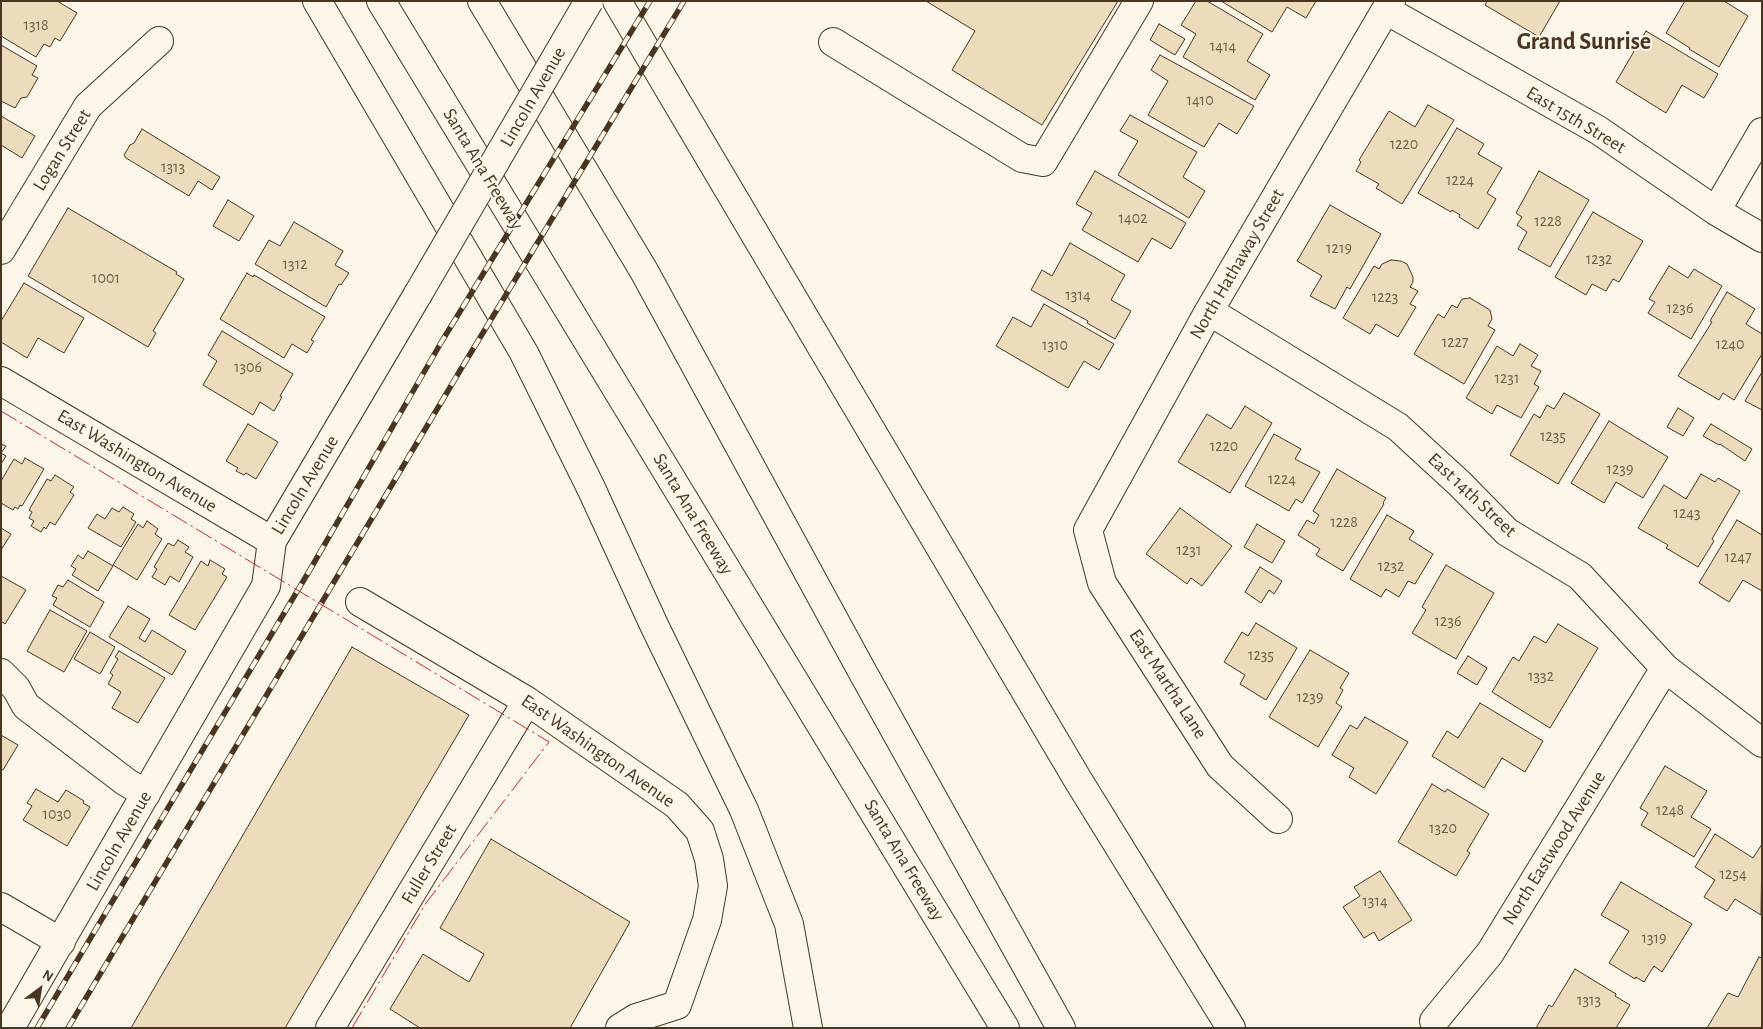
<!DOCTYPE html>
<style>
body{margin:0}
#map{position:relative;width:1763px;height:1029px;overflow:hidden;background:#fbf6e9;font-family:"Alegreya Sans",sans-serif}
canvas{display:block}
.frame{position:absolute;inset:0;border:2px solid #4a3520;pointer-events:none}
.north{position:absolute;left:15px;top:964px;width:50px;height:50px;-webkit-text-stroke:4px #fbf6e9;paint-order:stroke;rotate:31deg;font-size:14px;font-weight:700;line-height:20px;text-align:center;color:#4a3520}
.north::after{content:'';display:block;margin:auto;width:18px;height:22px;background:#4a3520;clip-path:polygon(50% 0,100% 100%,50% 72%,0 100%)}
</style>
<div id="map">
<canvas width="1763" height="1029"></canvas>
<div class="frame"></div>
<div class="north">N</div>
</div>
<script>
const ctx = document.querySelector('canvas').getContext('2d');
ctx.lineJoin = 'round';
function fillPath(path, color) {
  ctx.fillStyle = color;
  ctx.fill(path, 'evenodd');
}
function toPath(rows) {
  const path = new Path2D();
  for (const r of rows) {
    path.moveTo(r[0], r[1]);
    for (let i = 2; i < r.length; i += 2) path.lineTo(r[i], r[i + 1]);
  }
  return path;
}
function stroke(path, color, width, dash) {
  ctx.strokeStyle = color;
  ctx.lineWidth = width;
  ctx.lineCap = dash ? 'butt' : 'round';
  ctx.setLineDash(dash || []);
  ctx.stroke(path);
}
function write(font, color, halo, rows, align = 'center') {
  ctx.font = font + ' "Alegreya Sans",sans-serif';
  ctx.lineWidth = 4;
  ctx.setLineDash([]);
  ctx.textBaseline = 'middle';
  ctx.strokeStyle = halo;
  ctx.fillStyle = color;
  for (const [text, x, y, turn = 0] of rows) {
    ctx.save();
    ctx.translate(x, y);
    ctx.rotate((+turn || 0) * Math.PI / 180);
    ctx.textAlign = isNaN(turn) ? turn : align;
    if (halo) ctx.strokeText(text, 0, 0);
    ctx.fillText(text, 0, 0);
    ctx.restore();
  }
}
const building = toPath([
 [1,1,57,1,77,13,60,41,55,38,50,47,44,44,36,57,1,36,1,1],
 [926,1,1118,1,1042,125,952,70,975,31,926,1],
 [1196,1,1207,1,1263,34,1247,61,1270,75,1255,100,1183,57,1196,34,1181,25,1196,1],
 [1221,1,1316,1,1306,18,1287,7,1272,32,1221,1],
 [1487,1,1560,1,1539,37,1485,5,1487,1],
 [1685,1,1724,1,1748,16,1719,67,1689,49,1690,48,1666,33,1685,1],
 [1159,24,1185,39,1175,55,1150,40,1159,24],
 [1646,31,1718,74,1704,98,1682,85,1666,113,1616,82,1646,31],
 [1,45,37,66,32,75,38,78,27,97,21,98,15,108,1,101,1,45],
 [1160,55,1254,106,1237,134,1219,123,1204,147,1148,115,1168,81,1151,70,1160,55],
 [1428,105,1454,120,1402,204,1376,188,1379,184,1356,171,1361,162,1359,160,1389,111,1415,127,1428,105],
 [1130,115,1197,152,1183,177,1205,191,1189,218,1118,175,1138,141,1120,131,1130,115],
 [1,116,35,136,22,158,1,145,1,116],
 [1457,128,1484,144,1478,154,1502,168,1487,193,1496,199,1478,229,1459,217,1460,215,1452,210,1451,212,1418,193,1457,128],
 [142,129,220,177,212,190,198,181,189,196,126,158,124,155,130,145,134,143,142,129],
 [1095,171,1186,223,1171,249,1152,238,1138,262,1082,230,1092,213,1076,204,1095,171],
 [1539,171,1589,200,1550,267,1518,249,1527,232,1517,225,1522,217,1516,213,1539,171],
 [228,200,254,216,239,241,213,226,228,200],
 [1330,205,1381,234,1350,289,1347,287,1335,309,1310,296,1322,276,1297,261,1330,205],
 [68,208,177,272,176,274,184,279,153,331,156,333,148,347,28,276,68,208],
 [1593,212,1643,241,1619,282,1613,279,1606,291,1592,284,1586,295,1555,277,1593,212],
 [294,222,343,251,335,265,349,273,341,285,339,284,326,307,255,264,269,240,280,246,294,222],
 [1070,243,1125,275,1111,300,1131,311,1115,339,1087,323,1088,321,1031,290,1042,270,1052,276,1070,243],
 [1391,260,1401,261,1407,264,1413,277,1413,282,1410,287,1418,291,1410,304,1416,307,1398,337,1376,324,1370,334,1343,318,1374,266,1379,269,1382,264,1391,260],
 [1669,266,1688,278,1694,269,1722,286,1691,339,1648,313,1655,302,1649,299,1669,266],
 [247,273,253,277,254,275,325,317,311,340,314,341,307,353,292,344,284,358,220,319,247,273],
 [24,283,84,318,64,353,38,338,27,358,1,342,1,321,24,283],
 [1727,292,1755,309,1746,324,1762,334,1762,354,1734,400,1723,393,1719,400,1678,376,1712,322,1710,321,1727,292],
 [1470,298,1490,310,1492,319,1488,326,1495,330,1464,384,1414,354,1438,314,1444,318,1452,305,1457,308,1462,299,1470,298],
 [1044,304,1114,344,1099,370,1084,361,1068,388,996,346,1013,317,1031,327,1044,304],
 [222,331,293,374,280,396,282,397,274,411,260,402,253,415,203,385,217,361,208,355,222,331],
 [1520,344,1538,355,1531,366,1541,371,1534,384,1539,387,1521,418,1497,405,1492,414,1466,398,1497,346,1513,356,1520,344],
 [1762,372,1762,410,1745,401,1762,372],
 [1564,393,1600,414,1558,484,1510,455,1534,414,1540,418,1547,405,1554,409,1564,393],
 [1245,406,1272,423,1230,493,1178,462,1207,414,1231,429,1245,406],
 [1678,408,1694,418,1683,436,1667,427,1678,408],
 [1609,421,1668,457,1643,498,1616,482,1604,503,1571,483,1609,421],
 [248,424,278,442,256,479,246,473,244,475,236,471,238,468,226,461,248,424],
 [1711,424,1752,449,1745,461,1720,444,1719,445,1703,436,1711,424],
 [1274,434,1301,449,1295,459,1320,472,1302,503,1296,499,1289,511,1245,486,1274,434],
 [1,444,6,446,1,453,6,456,1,464,1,444],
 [25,458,44,469,22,506,20,505,18,509,15,507,13,510,1,503,1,481,14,459,22,464,25,458],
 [1337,469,1386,498,1383,503,1384,504,1343,571,1316,555,1320,549,1298,535,1307,520,1314,524,1319,515,1313,511,1337,469],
 [1701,474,1715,482,1718,478,1740,491,1712,539,1714,541,1698,567,1666,548,1668,545,1638,528,1664,485,1686,499,1701,474],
 [55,475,74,487,70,492,74,495,55,525,50,522,46,529,44,527,41,532,31,526,34,521,29,518,32,512,29,510,47,479,51,481,55,475],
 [123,507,134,514,131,519,136,522,121,547,88,528,97,514,105,519,112,508,119,512,123,507],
 [1180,508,1232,546,1202,586,1191,578,1187,584,1146,554,1180,508],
 [1387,515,1414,531,1409,539,1433,554,1415,584,1408,581,1399,597,1386,589,1381,597,1350,579,1387,515],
 [1737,520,1762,535,1762,591,1743,580,1729,602,1699,583,1737,520],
 [147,521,158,529,155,534,162,539,137,580,113,565,138,524,143,528,147,521],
 [1257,524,1285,541,1272,563,1244,547,1257,524],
 [1,528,11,534,1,550,1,528],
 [178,540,189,547,185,552,193,557,179,582,170,576,165,585,152,577,157,569,154,567,168,543,174,546,178,540],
 [88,551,113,566,98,591,72,575,76,569,71,566,78,555,83,559,88,551],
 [210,560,225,569,222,574,227,577,195,630,169,615,201,561,208,566,210,560],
 [1446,565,1494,593,1456,659,1412,633,1426,610,1422,607,1446,565],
 [1260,567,1282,581,1274,594,1269,590,1261,603,1245,592,1260,567],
 [1,576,26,590,5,624,1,621,1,576],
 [68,580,104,602,90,627,53,605,57,598,52,596,58,585,63,587,68,580],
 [128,606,150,619,139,638,145,642,152,630,186,651,172,675,109,637,128,606],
 [50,610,87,631,64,672,27,651,50,610],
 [1256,623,1297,648,1266,700,1240,684,1245,675,1224,662,1242,632,1248,636,1256,623],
 [1558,624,1598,648,1550,728,1492,692,1513,657,1519,661,1534,636,1546,643,1558,624],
 [90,632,115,647,100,674,74,659,90,632],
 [352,647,469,715,285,1028,131,1028,352,647],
 [1310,650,1349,673,1340,688,1343,690,1336,703,1342,707,1318,747,1269,717,1310,650],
 [119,651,165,678,138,723,112,708,121,692,108,684,113,675,110,673,118,659,115,657,119,651],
 [1468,656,1487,668,1477,685,1457,673,1468,656],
 [1480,703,1543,741,1525,772,1502,758,1484,788,1432,756,1447,731,1458,738,1480,703],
 [1365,717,1408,742,1376,794,1349,777,1354,768,1332,755,1350,725,1357,729,1365,717],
 [1,735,18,745,3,770,1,769,1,735],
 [1665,766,1707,791,1691,817,1711,829,1694,857,1641,825,1648,813,1640,808,1665,766],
 [1432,784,1445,792,1447,789,1489,814,1467,851,1470,853,1456,876,1398,842,1432,784],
 [36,789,58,802,66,790,84,801,83,803,90,807,67,846,23,820,32,806,27,803,36,789],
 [1715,834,1753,858,1762,844,1761,915,1735,899,1727,911,1704,897,1715,880,1695,867,1715,834],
 [491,839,630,922,570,1028,420,1028,390,1009,423,954,469,982,484,954,440,928,491,839],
 [1380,871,1412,920,1379,941,1374,932,1364,938,1343,907,1360,896,1354,887,1380,871],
 [1621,882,1692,924,1662,972,1654,966,1644,982,1636,977,1635,979,1609,963,1629,931,1601,915,1621,882],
 [1759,957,1762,958,1762,1028,1707,1028,1728,993,1738,997,1759,957],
 [1575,969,1616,994,1615,996,1630,1005,1616,1028,1536,1028,1549,1005,1552,1007,1575,969]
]);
const minor = toPath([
 [1386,10,1598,130,1716,211,1762,238],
 [833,42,1022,158,1043,162,1139,1],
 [1716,211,1762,132],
 [1,250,88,106,159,41],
 [1209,311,1398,427,1460,484,1507,532,1580,576,1665,668,1762,743],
 [1,381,272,541],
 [360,602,527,701,677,805,700,831,709,859,713,886,707,920,677,1005,636,1018,620,1028],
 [1,673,16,688,26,706,126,782,146,794],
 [1278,819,1220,766,1102,583,1088,530,1209,311,1391,1],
 [1,907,61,942],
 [1434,1021,1490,953,1665,668],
 [10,1028,266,586,272,541,418,294],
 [330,1028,527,701]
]);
const highway = toPath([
 [317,1,524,353,591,488,654,625,744,810,789,924,808,1028],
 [381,1,1005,1028],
 [482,1,644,271,862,671,1061,1028],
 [617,1,1078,780,1231,1028]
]);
const rail = toPath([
 [37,1028,311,568,442,341,650,1],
 [68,1028,461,369,684,1]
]);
const minorBridge = toPath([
 [418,294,589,1]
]);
const power = toPath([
 [1,411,549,742,426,903,352,1028]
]);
const numberNames = [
 ["1318",36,25],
 ["1414",1223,46],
 ["1410",1200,100],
 ["1220",1404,144],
 ["1313",173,167],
 ["1224",1460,180],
 ["1402",1133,218],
 ["1228",1548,221],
 ["1219",1339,248],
 ["1232",1599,259],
 ["1312",295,264],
 ["1001",106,278],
 ["1314",1078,295],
 ["1223",1385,297],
 ["1236",1680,308],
 ["1227",1455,342],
 ["1240",1730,344],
 ["1310",1055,345],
 ["1306",248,367],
 ["1231",1507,378],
 ["1235",1553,436],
 ["1220",1224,446],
 ["1239",1620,469],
 ["1224",1282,479],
 ["1243",1687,513],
 ["1228",1344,522],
 ["1231",1189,550],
 ["1247",1738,557],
 ["1232",1391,566],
 ["1236",1448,621],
 ["1235",1261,655],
 ["1332",1541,676],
 ["1239",1310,697],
 ["1248",1670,810],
 ["1030",57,814],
 ["1320",1443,828],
 ["1254",1733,874],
 ["1314",1375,901],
 ["1319",1654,938],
 ["1313",1589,1000]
];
const streetNames = [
 ["Lincoln Avenue",533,97,-60],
 ["East 15th Street",1576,120,31],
 ["Logan Street",62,150,-58],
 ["Santa Ana Freeway",483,169,59],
 ["North Hathaway Street",1237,264,-60],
 ["East Washington Avenue",137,461,31],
 ["Lincoln Avenue",305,485,-59],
 ["East 14th Street",1472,495,43],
 ["Santa Ana Freeway",693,514,59],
 ["East Martha Lane",1168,684,57],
 ["East Washington Avenue",598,751,35],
 ["Lincoln Avenue",119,841,-60],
 ["North Eastwood Avenue",1554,848,-58],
 ["Santa Ana Freeway",904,860,59],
 ["Fuller Street",429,864,-59]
];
const districtNames = [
 ["Grand Sunrise",1584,42]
];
fillPath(building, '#ecdcbc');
stroke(building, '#4a3520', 1);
stroke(minor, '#4a3520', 30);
stroke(highway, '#4a3520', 30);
stroke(minor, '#fbf6e9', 28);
stroke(highway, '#fbf6e9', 28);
stroke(rail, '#4a3520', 5.5);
stroke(rail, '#fbf6e9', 4, [11]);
stroke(minorBridge, '#4a3520', 30, []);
stroke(minorBridge, '#fbf6e9', 28);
stroke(power, '#c62828', 1, [18, 4, 2.5, 4]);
write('16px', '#725f47', null, numberNames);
write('19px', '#4a3520', '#fbf6e9', streetNames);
write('bold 24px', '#4a3520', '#fbf6e9', districtNames);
</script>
